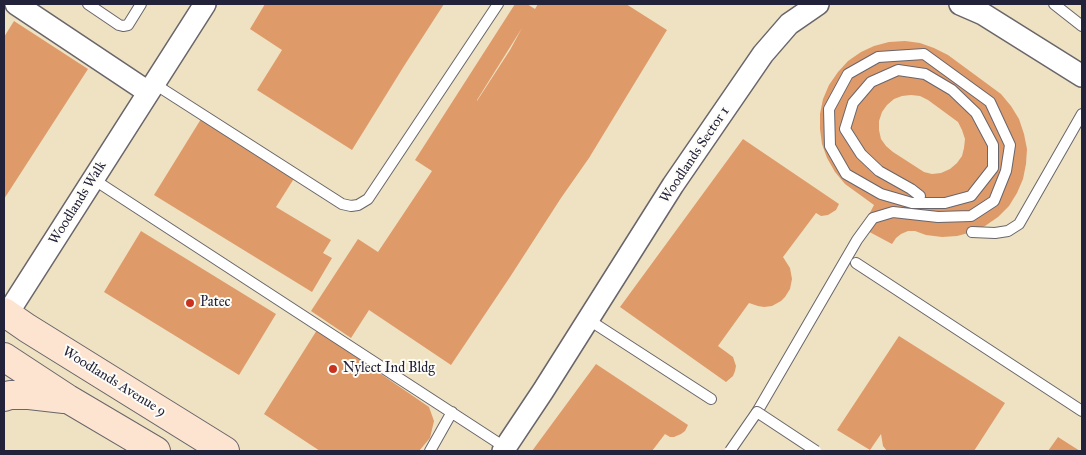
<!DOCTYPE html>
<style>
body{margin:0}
#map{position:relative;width:1086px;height:455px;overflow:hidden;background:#eee2c2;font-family:"IM FELL Great Primer",serif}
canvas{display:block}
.frame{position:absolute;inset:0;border:5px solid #22223b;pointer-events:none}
</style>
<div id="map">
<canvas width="1086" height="455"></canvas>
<div class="frame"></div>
</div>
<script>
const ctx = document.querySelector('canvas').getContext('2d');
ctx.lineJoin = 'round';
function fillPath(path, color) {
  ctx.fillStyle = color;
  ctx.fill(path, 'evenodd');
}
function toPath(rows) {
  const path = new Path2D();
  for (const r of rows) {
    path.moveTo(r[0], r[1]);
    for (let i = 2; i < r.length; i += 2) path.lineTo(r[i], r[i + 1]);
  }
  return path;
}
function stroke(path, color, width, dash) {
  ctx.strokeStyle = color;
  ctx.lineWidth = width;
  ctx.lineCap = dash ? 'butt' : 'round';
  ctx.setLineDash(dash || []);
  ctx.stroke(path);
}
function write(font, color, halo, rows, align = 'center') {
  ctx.font = font + ' "IM FELL Great Primer",serif';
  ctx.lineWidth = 4;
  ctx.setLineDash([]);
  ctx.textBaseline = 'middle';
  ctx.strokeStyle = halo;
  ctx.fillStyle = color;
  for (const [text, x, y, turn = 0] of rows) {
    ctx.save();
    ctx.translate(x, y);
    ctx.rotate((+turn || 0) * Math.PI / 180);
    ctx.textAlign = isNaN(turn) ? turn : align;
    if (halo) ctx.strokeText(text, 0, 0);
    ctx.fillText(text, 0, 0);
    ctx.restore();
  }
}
const building = toPath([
 [265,4,444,4,404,66,352,150,257,90,282,50,250,29],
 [515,4,527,4,535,9,538,4,626,4,667,30,589,158,561,198,510,277,451,365,369,310,351,338,311,311,358,239,378,252,432,171,415,160],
 [522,28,510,50,477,101,477,100],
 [14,21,88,69,4,199,4,37],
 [905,41,920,43,934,48,948,55,1001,94,1011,106,1019,119,1024,134,1027,149,1026,164,1023,179,1017,193,1009,206,998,217,985,226,972,232,957,236,942,237,926,235,915,231,908,231,901,234,896,238,892,244,862,228,874,205,845,184,835,172,827,158,822,144,820,129,820,114,823,99,829,85,838,72,848,61,861,52,874,46,889,42],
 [911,95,920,96,928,100,958,122,962,130,965,139,964,148,962,156,957,163,950,169,941,173,932,174,924,172,893,152,886,146,881,139,879,130,879,121,882,112,887,105,894,99,902,96],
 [201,119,295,177,276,207,331,240,323,253,332,258,312,292,154,195],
 [743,139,839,204,836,210,828,215,821,216,816,213,783,257,790,268,792,279,790,289,785,297,781,301,772,306,764,307,758,306,749,303,718,346,733,357,736,366,735,371,733,376,726,382,620,307],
 [141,231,276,314,239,375,104,292],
 [317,330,429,407,434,421,430,438,419,451,320,451,264,414],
 [899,336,1005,403,974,451,887,451,883,446,881,434,870,450,837,430],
 [596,364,688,425,685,431,681,434,674,437,670,437,665,434,652,451,532,451],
 [1058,437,1080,451,1048,451]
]);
const lane = toPath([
 [88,4,119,25,123,26,128,25,141,4],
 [1054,4,1082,26],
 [153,83,342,204,351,206,358,205,368,199,498,4],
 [93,179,506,448],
 [972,232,995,233,1008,231,1019,224,1082,114],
 [856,263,1082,411],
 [589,320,711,399],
 [757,412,857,240,873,218,893,212,938,217,971,216,994,201,1006,171,1010,145,990,102,924,54,878,57,848,74,829,109,830,146,846,174,881,194,912,203,945,203,971,196,993,168,993,145,976,113,952,90,925,74,898,70,871,82,853,103,845,129,861,154,879,171,911,189,920,196],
 [430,451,452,412]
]);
const street = toPath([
 [16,4,148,92],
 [960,4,983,14,1082,76],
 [4,319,205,4],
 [503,451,543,391,673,185,763,54,789,24,818,4]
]);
const secondary = toPath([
 [4,312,27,328,225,451],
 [4,357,68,399,156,451],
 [4,397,10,395,29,395,64,399]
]);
const laneBridge = toPath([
 [730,451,757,412,816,451]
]);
const markers = [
 [190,303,5,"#c8321e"],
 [333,369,5,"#c8321e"]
];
const streetNames = [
 ["Woodlands Sector 1",695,155,-56],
 ["Woodlands Walk",78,203,-58],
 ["Woodlands Avenue 9",114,382,32]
];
const poiNames = [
 ["Patec",200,303],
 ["Nylect Ind Bldg",343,369]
];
fillPath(building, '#df9a6a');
stroke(lane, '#69656a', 12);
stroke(street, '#69656a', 24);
stroke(secondary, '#69656a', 30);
stroke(lane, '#fff', 10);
stroke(street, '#fff', 21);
stroke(secondary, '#fde4d1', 28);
stroke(laneBridge, '#69656a', 12, []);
stroke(laneBridge, '#fff', 10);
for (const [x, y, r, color] of markers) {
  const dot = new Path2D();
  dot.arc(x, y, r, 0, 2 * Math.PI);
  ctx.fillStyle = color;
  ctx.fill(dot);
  stroke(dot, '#fdfcf7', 2);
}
write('14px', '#22223b', '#fdfcf7', streetNames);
write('14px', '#22223b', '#fdfcf7', poiNames, 'left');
</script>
